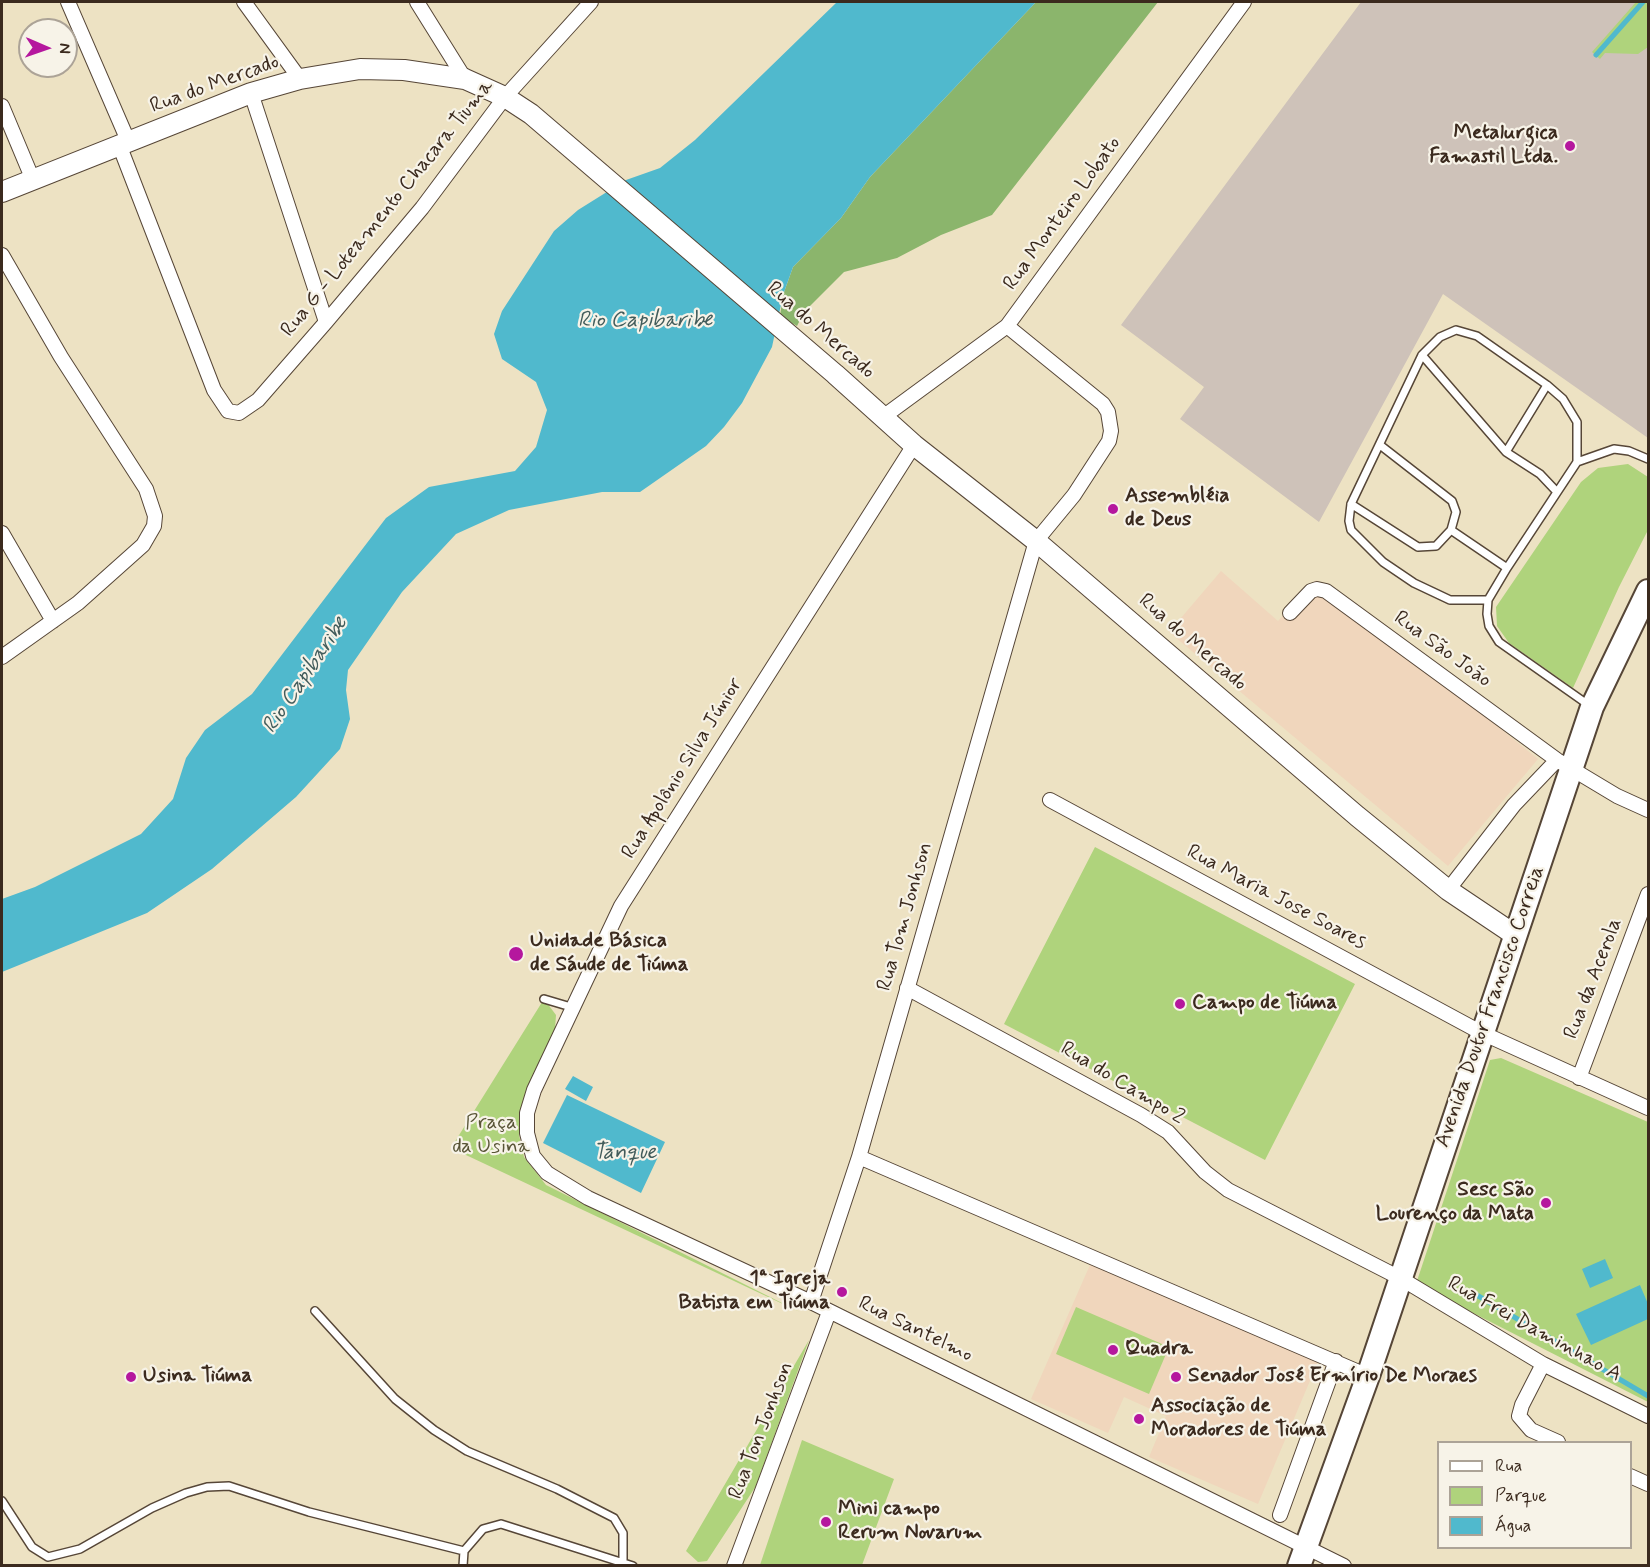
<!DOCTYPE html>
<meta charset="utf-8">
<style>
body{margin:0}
#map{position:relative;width:1650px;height:1567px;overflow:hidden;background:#ede2c3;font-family:Mynerve,sans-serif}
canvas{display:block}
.frame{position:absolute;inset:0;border:3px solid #3b2a1e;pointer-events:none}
.legend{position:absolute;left:1437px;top:1441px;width:195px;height:108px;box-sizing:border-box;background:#f7f3e8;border:2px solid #aca397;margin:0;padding:8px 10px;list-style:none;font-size:18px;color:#3b2a1e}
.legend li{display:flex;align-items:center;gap:12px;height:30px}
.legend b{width:30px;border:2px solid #aca397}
.north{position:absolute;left:18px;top:18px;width:60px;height:60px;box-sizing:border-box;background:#f7f3e8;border:2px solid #aca397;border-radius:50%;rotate:92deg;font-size:16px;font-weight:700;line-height:24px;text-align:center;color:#3b2a1e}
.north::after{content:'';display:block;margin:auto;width:21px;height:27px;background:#b5179e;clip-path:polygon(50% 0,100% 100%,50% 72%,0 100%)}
</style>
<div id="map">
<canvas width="1650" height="1567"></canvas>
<div class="frame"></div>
<ul class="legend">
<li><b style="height:8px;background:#fff"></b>Rua</li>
<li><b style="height:16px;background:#afd37c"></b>Parque</li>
<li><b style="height:16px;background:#50b9cd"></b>Água</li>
</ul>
<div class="north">N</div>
</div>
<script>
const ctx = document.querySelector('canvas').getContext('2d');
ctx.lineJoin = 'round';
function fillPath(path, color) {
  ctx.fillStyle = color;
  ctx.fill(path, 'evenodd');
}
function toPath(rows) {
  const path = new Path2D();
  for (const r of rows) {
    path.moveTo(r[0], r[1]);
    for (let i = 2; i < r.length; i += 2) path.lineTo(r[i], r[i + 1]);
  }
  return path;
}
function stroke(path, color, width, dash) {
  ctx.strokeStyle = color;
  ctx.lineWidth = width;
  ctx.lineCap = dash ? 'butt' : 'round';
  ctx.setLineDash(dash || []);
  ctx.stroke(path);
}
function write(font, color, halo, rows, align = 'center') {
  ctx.font = font + ' Mynerve,sans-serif';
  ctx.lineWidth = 4.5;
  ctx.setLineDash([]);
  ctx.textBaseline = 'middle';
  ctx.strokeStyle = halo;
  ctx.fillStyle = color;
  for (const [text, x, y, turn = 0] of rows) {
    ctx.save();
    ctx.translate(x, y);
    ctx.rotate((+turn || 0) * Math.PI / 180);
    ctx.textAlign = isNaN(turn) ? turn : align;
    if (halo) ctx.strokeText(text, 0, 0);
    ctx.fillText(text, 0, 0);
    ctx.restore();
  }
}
const built = toPath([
 [1221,571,1278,621,1316,580,1538,759,1448,866,1169,632],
 [1093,1258,1320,1357,1258,1504,1149,1457,1166,1416,1124,1397,1108,1433,1031,1399]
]);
const industrial = toPath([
 [1361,2,1648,2,1648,438,1443,294,1319,522,1180,419,1204,387,1121,325]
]);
const green = toPath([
 [1636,2,1648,2,1648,47,1638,54,1605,53,1600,59,1592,52],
 [1628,464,1648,477,1648,530,1619,587,1573,688,1509,643,1497,626,1496,607,1581,482,1598,468],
 [1095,847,1355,984,1265,1160,1004,1024],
 [544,999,556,1015,555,1029,524,1099,519,1135,524,1157,546,1185,800,1312,451,1148],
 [1501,1058,1648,1122,1648,1402,1416,1284,1490,1060],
 [1076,1307,1169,1347,1149,1394,1056,1354],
 [809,1340,756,1486,707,1561,698,1562,686,1551],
 [802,1440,894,1479,862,1565,760,1565]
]);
const forest = toPath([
 [1036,2,1158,2,992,215,941,235,897,258,844,272,804,312,797,326,780,316,783,295,793,267,841,218,870,177]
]);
const water = toPath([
 [837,2,1036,2,870,177,841,218,793,267,783,295,772,347,742,403,724,427,706,446,640,492,602,492,509,510,456,534,402,592,348,670,346,690,350,719,340,749,296,797,212,869,147,913,2,972,2,899,35,887,141,834,173,799,186,758,205,730,252,694,386,518,429,487,515,471,536,447,547,410,536,382,502,359,494,334,502,311,554,231,578,210,626,180,660,168,695,140],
 [573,1076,593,1087,586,1101,565,1089],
 [567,1095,665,1142,641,1193,543,1143],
 [1605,1259,1613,1278,1590,1288,1582,1269],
 [1640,1285,1648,1304,1648,1319,1591,1345,1576,1314]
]);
const stream = toPath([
 [1596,55,1643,2],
 [1475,1294,1648,1396]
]);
const service = toPath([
 [1422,355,1506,452,1540,474,1557,492],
 [1506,452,1547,385],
 [1577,462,1614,449,1629,451,1648,459],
 [1351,504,1418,547,1436,546,1451,530,1456,512,1452,501,1380,445],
 [1451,530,1507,568],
 [1488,600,1450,600,1414,583,1383,562,1351,530,1349,521,1351,504,1422,355,1440,337,1456,330,1477,336,1547,385,1563,399,1577,422,1577,462,1507,568,1488,600,1487,614,1489,626,1499,642,1590,706],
 [544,999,571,1007],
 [315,1311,395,1399,434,1430,467,1451,557,1489,614,1518,623,1533,623,1562],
 [2,1501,32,1547,48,1557,80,1549,152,1508,186,1493,207,1487,229,1486,309,1512,464,1551],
 [463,1566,464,1551,483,1529,501,1524,633,1566]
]);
const minor = toPath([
 [68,2,129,143],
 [244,2,300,79],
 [417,2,465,79],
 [251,93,326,322],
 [2,106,33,180],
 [120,147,214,390,228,411,239,413,258,400,326,322,422,208,505,97,591,2],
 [2,255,61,357,146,489,155,516,154,526,143,545,78,603,2,657],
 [883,417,1007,326,1244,2],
 [914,445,621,906,534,1090,527,1113,527,1133,533,1156,547,1173,588,1198,811,1302,1344,1566],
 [2,533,53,621],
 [1290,613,1311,591,1317,589,1326,591,1557,760,1617,796,1648,810],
 [1050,800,1482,1033,1648,1108],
 [1448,890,1514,805,1557,760],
 [907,988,1141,1115,1168,1132,1205,1172,1228,1190,1400,1278,1543,1364,1648,1416],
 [1579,1078,1648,894],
 [859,1157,1368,1376],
 [811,1302,859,1157,1036,541,1074,495,1109,441,1111,431,1108,412,1103,404,1007,326],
 [1543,1364,1522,1405,1519,1416,1531,1430,1558,1442],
 [1630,1476,1648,1484],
 [1280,1515,1336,1361],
 [734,1566,829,1312]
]);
const secondary = toPath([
 [2,192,251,93,300,79,360,69,404,70,465,79,505,97,531,114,835,374,914,445,1036,541,1357,816,1448,890,1515,935]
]);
const primary = toPath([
 [1299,1566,1368,1376,1592,707,1648,591]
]);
const markers = [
 [1570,146,6,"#b5179e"],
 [1113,509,6,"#b5179e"],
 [516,954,8,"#b5179e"],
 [1180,1004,6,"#b5179e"],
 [1546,1203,6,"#b5179e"],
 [842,1292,6,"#b5179e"],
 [1113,1350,6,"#b5179e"],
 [131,1377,6,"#b5179e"],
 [1176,1377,6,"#b5179e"],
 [1139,1419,6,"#b5179e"],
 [826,1522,6,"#b5179e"]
];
const streetNames = [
 ["Rua do Mercado",215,85,-20],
 ["Rua G - Loteamento Chacara Tiuma",388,209,-51],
 ["Rua Monteiro Lobato",1063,214,-54],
 ["Rua do Mercado",820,331,41],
 ["Rua do Mercado",1192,643,41],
 ["Rua São João",1442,650,36],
 ["Rua Apolônio Silva Júnior",683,769,-58],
 ["Rua Maria Jose Soares",1276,898,28],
 ["Rua Tom Jonhson",906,917,-74],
 ["Rua da Acerola",1594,979,-69],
 ["Avenida Doutor Francisco Correia",1491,1007,-71],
 ["Rua do Campo 2",1122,1084,31],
 ["Rua Santelmo",915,1330,26],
 ["Rua Frei Daminhao A",1534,1330,29],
 ["Rua Ton Jonhson",762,1431,-69]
];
const poiNames = [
 ["Metalurgica",1558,134,"right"],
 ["Famastil Ltda.",1558,158,"right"],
 ["Assembléia",1125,497],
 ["de Deus",1125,521],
 ["Unidade Básica",530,942],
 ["de Sáude de Tiúma",530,966],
 ["Campo de Tiúma",1192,1004],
 ["Sesc São",1534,1191,"right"],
 ["Lourenço da Mata",1534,1215,"right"],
 ["1ª Igreja",830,1280,"right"],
 ["Batista em Tiúma",830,1304,"right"],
 ["Quadra",1125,1350],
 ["Usina Tiúma",143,1377],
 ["Senador José Ermírio De Moraes",1188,1377],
 ["Associação de",1151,1407],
 ["Moradores de Tiúma",1151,1431],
 ["Mini campo",838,1510],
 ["Rerum Novarum",838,1534]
];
const parkNames = [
 ["Praça",491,1124],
 ["da Usina",491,1148]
];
const waterNames = [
 ["Rio Capibaribe",645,321],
 ["Rio Capibaribe",306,676,-56],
 ["Tanque",625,1153]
];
fillPath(built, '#f0d6bc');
fillPath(industrial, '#cec2b9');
fillPath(green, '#afd37c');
fillPath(forest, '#8bb56c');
fillPath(water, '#50b9cd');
stroke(stream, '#50b9cd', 5);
stroke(service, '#564637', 10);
stroke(minor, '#564637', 16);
stroke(secondary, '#564637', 22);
stroke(primary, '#564637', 26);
stroke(service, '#fff', 7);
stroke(minor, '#fff', 14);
stroke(secondary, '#fff', 20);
stroke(primary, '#fff', 22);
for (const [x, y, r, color] of markers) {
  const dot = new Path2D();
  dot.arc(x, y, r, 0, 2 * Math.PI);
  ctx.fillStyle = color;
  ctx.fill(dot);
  stroke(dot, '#f7f3e8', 2);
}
write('21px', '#3b2a1e', '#f7f3e8', streetNames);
write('bold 21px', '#3b2a1e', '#f7f3e8', poiNames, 'left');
write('21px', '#585436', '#f7f3e8', parkNames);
write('italic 22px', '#425c5b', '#f7f3e8', waterNames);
</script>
